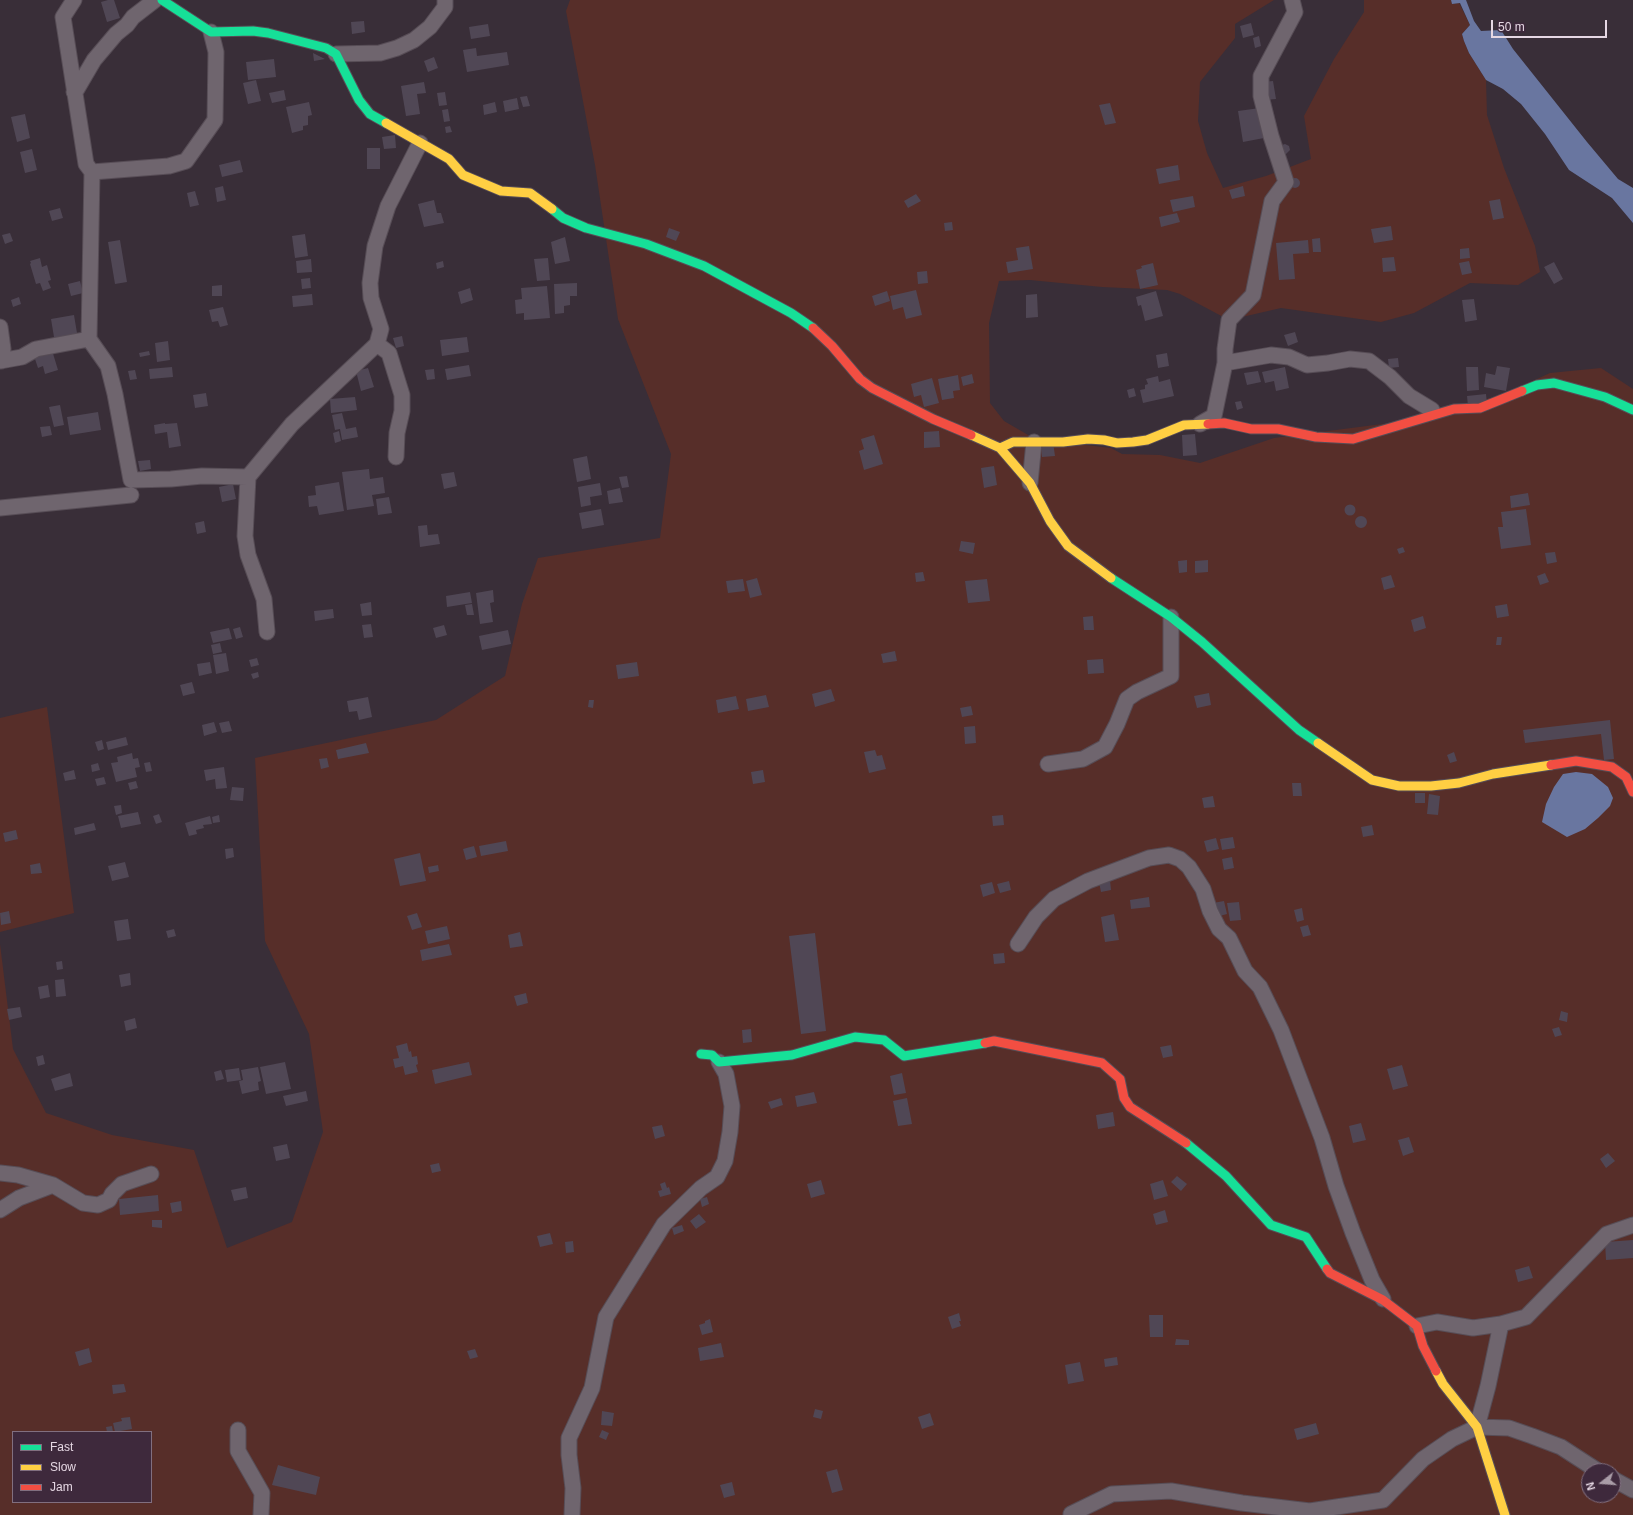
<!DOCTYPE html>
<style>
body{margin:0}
#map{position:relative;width:1633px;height:1515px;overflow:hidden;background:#392e38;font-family:Arial,sans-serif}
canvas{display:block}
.legend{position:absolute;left:12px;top:1431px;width:140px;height:72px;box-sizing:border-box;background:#3e293c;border:1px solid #816f7f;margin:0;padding:5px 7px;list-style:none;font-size:12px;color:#e5d7e3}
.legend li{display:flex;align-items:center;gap:8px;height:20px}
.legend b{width:20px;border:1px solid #816f7f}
.north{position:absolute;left:1581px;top:1463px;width:40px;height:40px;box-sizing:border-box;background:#3e293c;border:1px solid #816f7f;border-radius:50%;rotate:253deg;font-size:11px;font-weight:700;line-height:16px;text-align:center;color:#e5d7e3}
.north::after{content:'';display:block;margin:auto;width:14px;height:18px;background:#a99ca7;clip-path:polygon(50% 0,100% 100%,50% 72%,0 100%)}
.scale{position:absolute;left:1491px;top:20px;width:116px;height:18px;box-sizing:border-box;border:2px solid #e5d7e3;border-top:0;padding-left:5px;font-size:12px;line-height:14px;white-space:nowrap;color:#e5d7e3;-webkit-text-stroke:3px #3e293c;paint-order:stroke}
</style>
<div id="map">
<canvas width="1633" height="1515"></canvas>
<ul class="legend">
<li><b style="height:5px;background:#16e098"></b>Fast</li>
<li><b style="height:5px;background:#ffcf43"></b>Slow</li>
<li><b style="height:5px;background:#f24e42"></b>Jam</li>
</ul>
<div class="north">N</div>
<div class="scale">50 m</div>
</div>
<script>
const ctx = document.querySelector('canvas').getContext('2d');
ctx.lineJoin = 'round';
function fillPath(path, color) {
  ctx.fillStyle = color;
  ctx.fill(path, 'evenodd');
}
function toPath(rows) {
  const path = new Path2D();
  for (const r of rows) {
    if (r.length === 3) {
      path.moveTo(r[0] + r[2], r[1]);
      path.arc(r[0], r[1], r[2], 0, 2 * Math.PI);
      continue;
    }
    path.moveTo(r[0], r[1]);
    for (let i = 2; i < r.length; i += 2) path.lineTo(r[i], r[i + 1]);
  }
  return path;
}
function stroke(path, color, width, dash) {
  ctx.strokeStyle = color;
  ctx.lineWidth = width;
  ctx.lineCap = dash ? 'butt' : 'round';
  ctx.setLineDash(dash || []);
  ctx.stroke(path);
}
const green = toPath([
 [570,0,1274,0,1235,24,1235,38,1200,82,1198,121,1207,153,1223,188,1266,176,1311,159,1304,116,1334,59,1364,12,1364,0,1451,0,1452,4,1459,3,1470,25,1462,34,1464,41,1469,53,1486,80,1487,115,1504,168,1535,246,1540,272,1518,285,1470,283,1414,313,1381,322,1281,308,1229,320,1180,294,1167,290,1102,287,1030,280,999,281,989,323,990,403,1004,421,1035,439,1111,448,1122,454,1160,455,1200,463,1274,438,1390,423,1502,395,1550,373,1601,368,1633,389,1633,1515,0,1515,0,944,13,1049,46,1113,112,1135,194,1150,227,1248,292,1222,323,1132,309,1034,265,941,255,758,436,720,505,676,522,604,538,558,660,538,671,454,618,319,595,165,566,11],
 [13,1432,151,1432,151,1502,13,1502],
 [1589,1471,1613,1471,1613,1495,1589,1495],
 [47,707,74,913,0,932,0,718]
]);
const water = toPath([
 [1451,0,1466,0,1474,21,1481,31,1501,30,1513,49,1587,142,1618,179,1633,188,1633,223,1612,198,1569,170,1545,134,1521,104,1503,89,1486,80,1469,53,1464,41,1462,34,1470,25,1460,3,1452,4],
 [1576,772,1592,774,1608,787,1613,798,1610,806,1598,818,1585,829,1567,837,1542,822,1546,804,1554,787,1563,774]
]);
const building = toPath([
 [108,0,114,0,120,18,107,22,101,2],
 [364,21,365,32,352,34,351,22],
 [1251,23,1254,35,1243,38,1240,26],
 [488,24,490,36,471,39,469,27],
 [1259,36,1261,46,1255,48,1253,38],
 [476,48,477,56,507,52,509,65,467,72,463,50],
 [313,53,325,59,314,61],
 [434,57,438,68,428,72,424,61],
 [274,59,276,77,248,80,246,62],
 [256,80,261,101,248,104,243,83],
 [1273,81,1276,99,1264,100,1262,82],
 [424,82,426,93,417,94,420,114,406,116,401,86],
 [284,90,286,100,272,103,269,93],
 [445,92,447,105,439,106,437,93],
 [527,96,530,106,523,107,520,97],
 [517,98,519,109,505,112,503,101],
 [309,102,312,115,308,116,308,125,303,126,303,130,292,133,286,107],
 [495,102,497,112,484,115,483,105],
 [1110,103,1116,123,1105,125,1099,105],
 [1260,108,1264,138,1243,142,1238,111],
 [448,109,450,121,444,122,442,110],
 [25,114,30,138,17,142,11,117],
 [450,126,452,132,446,133,445,127],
 [395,135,396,148,384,149,382,137],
 [1285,144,1289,146,1290,150,1286,154,1283,154,1282,145],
 [367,148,380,148,380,169,367,169],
 [32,149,37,170,25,173,20,152],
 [240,160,243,172,222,177,219,165],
 [1178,165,1180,180,1159,184,1156,169],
 [1295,183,5],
 [223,186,226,200,217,202,215,188],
 [1243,186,1245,196,1232,199,1229,190],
 [195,191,199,205,190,207,187,193],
 [916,194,921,201,908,208,904,201],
 [1193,196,1195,207,1173,212,1170,200],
 [1500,199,1504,218,1493,220,1489,201],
 [434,200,437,213,441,213,444,223,424,227,418,204],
 [60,208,63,218,52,221,49,211],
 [1177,213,1180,222,1161,227,1159,217],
 [952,222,953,230,945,231,944,223],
 [1391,226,1393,240,1374,243,1371,229],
 [669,228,680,232,676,241,666,237],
 [10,233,13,241,5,244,2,235],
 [305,234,308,256,295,258,292,236],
 [565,237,570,261,555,264,551,242],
 [1320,238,1321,252,1313,252,1312,239],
 [120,240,127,282,115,284,108,242],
 [1308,240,1309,253,1293,254,1295,279,1279,280,1276,243],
 [1029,246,1033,269,1008,273,1006,262,1018,260,1016,248],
 [1469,248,1470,258,1460,259,1460,249],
 [1394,257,1396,271,1383,272,1382,258],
 [40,258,42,267,47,265,51,280,48,281,51,288,43,291,40,283,36,284,30,264,31,263,30,261],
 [548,258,550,280,537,281,534,259],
 [311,259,312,272,297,273,296,261],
 [443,261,444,267,437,269,436,263],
 [1469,261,1472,273,1462,275,1459,263],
 [1554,262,1563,279,1554,284,1544,267],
 [1153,263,1158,285,1140,289,1136,270,1142,268,1141,266],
 [927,271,928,283,918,284,917,272],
 [310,278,311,288,302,289,301,279],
 [80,281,83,293,71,296,68,284],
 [577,283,577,296,570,296,570,305,564,306,564,313,555,314,554,284],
 [222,285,222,296,212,296,212,286],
 [547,286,550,318,524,320,524,313,516,314,515,300,522,299,521,288],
 [470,288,473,300,461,304,458,292],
 [916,290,922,315,906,319,903,307,893,310,890,296],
 [887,291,890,301,875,306,872,296],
 [1156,291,1163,316,1145,321,1141,305,1138,306,1136,297],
 [312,294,313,305,293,307,292,296],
 [1037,294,1038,317,1026,318,1026,295],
 [19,297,21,304,13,307,11,300],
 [1474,299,1477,320,1465,322,1462,300],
 [223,307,228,325,220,327,218,321,212,322,209,310],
 [74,315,78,339,55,343,51,319],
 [1295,332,1298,342,1288,346,1284,335],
 [402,336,404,346,396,348,393,338],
 [467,337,469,352,442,356,440,340],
 [168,341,170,360,157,362,155,343],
 [51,347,58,370,45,374,43,366,38,368,34,356],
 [149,351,150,355,140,357,139,353],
 [1167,353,1169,366,1158,368,1156,355],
 [1398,358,1399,367,1389,368,1388,359],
 [469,365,471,376,447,380,445,369],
 [1497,366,1510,368,1506,391,1484,387,1486,373,1495,375],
 [172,367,173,377,150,379,149,369],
 [1285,367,1289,388,1276,391,1274,381,1265,383,1262,372],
 [1466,367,1478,367,1479,390,1467,391],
 [368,368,374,387,361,391,356,371],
 [434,369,435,379,427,380,425,370],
 [135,370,137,379,130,380,128,371],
 [1258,371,1261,382,1247,385,1244,373],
 [972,374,974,383,963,386,961,377],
 [958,375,960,390,953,391,954,398,942,400,938,379],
 [1158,376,1159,382,1170,379,1174,396,1143,403,1140,390,1145,389,1145,385,1148,384,1146,379],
 [932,378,939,403,924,407,921,395,914,397,911,384],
 [1134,388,1136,396,1129,398,1127,390],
 [206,393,208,406,195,408,193,395],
 [1486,394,1487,404,1468,406,1467,396],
 [355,397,357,410,331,413,330,399],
 [1241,401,1243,408,1237,410,1235,402],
 [60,405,64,425,54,427,49,407],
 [98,412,101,430,70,435,67,417],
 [342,413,346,429,356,427,358,437,342,440,340,429,335,430,332,415],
 [165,423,165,424,177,423,181,446,169,448,167,432,155,434,154,425],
 [50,426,52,435,42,437,40,427],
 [339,431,341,441,335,443,333,433],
 [939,431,940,447,924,448,924,432],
 [1195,434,1197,455,1183,456,1182,435],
 [874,435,883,464,864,470,859,451,864,449,861,439],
 [1053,442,1055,456,1042,457,1041,443],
 [587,456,591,479,577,482,573,459],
 [150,460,151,469,140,471,138,461],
 [994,466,997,485,984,488,981,468],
 [369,469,370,479,383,477,385,493,372,495,374,506,347,510,342,472],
 [454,472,457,486,444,489,441,474],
 [627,476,629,487,622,488,619,477],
 [339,482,344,511,319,515,317,506,309,507,308,496,316,495,315,486],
 [600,483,602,495,590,497,591,505,581,507,578,487],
 [233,484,236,499,222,502,219,487],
 [620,488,623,502,609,504,607,491],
 [1528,493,1530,505,1511,508,1510,496],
 [389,497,392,513,378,515,376,499],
 [1350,510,5.5],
 [601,509,604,525,582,529,579,513],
 [1526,509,1531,545,1501,549,1498,527,1503,527,1501,512],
 [1361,522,6],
 [204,521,206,532,197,534,195,523],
 [427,525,428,535,438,534,440,544,420,547,418,526],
 [961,541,975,543,973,554,959,551],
 [1403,547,1405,552,1399,554,1397,549],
 [1555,552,1557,562,1547,564,1545,553],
 [1187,560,1187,572,1179,573,1178,561],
 [1208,560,1208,572,1195,573,1195,561],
 [923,572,925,581,916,582,915,573],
 [1545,573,1549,582,1540,585,1537,576],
 [1391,575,1395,587,1384,590,1381,578],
 [757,578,762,595,750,598,746,581],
 [743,579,745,591,728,593,726,581],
 [987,579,990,601,968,603,965,581],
 [493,590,494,602,490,603,493,622,480,624,476,593],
 [470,592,472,603,447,607,446,596],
 [371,602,372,615,362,616,360,604],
 [472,604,474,615,467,615,465,605],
 [1507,604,1509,616,1497,618,1495,606],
 [333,609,334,618,315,621,314,611],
 [1093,616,1094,630,1084,630,1083,617],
 [1423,616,1426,628,1414,632,1411,620],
 [371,624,373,637,364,638,362,625],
 [444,625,447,635,436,638,433,628],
 [240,627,243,637,236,639,233,629],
 [229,628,232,639,213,643,210,632],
 [508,630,511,644,482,650,479,636],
 [1497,637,1502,637,1501,645,1496,645],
 [220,643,222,652,213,654,211,645],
 [895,651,897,661,883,663,881,654],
 [226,653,229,671,216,674,213,655],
 [257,658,259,665,251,667,249,660],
 [1103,659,1104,673,1088,674,1087,660],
 [210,662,212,673,199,676,197,664],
 [637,662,639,676,618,679,616,665],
 [258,672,259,677,253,679,251,674],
 [192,682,195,693,183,696,180,685],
 [831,689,835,701,815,707,812,694],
 [1209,693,1211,705,1197,708,1194,696],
 [766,695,769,707,748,711,746,699],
 [736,696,739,709,718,713,716,700],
 [368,697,372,717,359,720,357,711,349,712,347,701],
 [589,700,594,700,593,708,588,707],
 [971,706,973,715,962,717,960,708],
 [1610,720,1614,759,1604,760,1601,734,1525,743,1523,730],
 [229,721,232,731,222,733,219,723],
 [214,722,217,732,204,736,202,725],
 [975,726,976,743,965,744,964,727],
 [126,737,128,745,108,750,106,742],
 [102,740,104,749,98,751,95,742],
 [366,743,369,753,338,759,336,750],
 [875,750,877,756,882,755,886,769,869,773,864,752],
 [1454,752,1457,761,1450,763,1447,755],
 [132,753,133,759,138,758,140,767,135,768,137,777,116,782,111,763,118,762,117,757],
 [327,758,329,767,321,769,319,759],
 [150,762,152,771,146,772,144,763],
 [98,763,100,770,92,772,91,765],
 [224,767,227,788,216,789,215,779,206,781,204,770],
 [74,770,76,779,65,781,63,773],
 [763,770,765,782,753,784,751,772],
 [104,777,106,784,97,786,95,779],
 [136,781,138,788,130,790,128,783],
 [1292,783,1301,783,1302,796,1293,796],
 [232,787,244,788,243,801,230,800],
 [1415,793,1425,793,1425,803,1415,803],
 [1429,794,1440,796,1438,815,1427,814],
 [1213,796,1215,807,1204,808,1202,798],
 [121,805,122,813,116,815,114,806],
 [138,812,141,824,121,828,118,816],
 [159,814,162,822,156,824,153,816],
 [219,815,220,822,213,823,212,817],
 [1003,815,1004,825,993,826,992,816],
 [210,816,212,824,203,825,204,828,196,830,197,834,189,836,185,823],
 [94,823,96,830,75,835,74,828],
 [1372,825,1374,835,1363,837,1361,827],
 [16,830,18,839,5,842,3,833],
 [1233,837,1235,848,1222,850,1220,839],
 [1216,838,1219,849,1207,852,1204,841],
 [506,841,508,851,481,856,479,846],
 [474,846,477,857,466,860,463,849],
 [233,848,234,857,226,859,225,849],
 [420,853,426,881,400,886,394,859],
 [1232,857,1234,868,1224,870,1222,859],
 [125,862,129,877,112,881,108,866],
 [40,863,42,873,31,874,30,865],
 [438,865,439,871,429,873,428,867],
 [1110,880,1111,890,1101,892,1099,882],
 [1009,881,1011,890,1000,893,997,884],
 [992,882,995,893,983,897,980,885],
 [1149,897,1150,907,1131,909,1130,900],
 [1224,901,1227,914,1216,917,1213,903],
 [1239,902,1241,920,1230,921,1227,903],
 [1302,908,1304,920,1297,922,1294,910],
 [9,911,11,923,1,925,0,913],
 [417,913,422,927,412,930,407,916],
 [1114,914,1119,940,1105,942,1101,917],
 [128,919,131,939,117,941,114,921],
 [1308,925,1311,935,1303,937,1300,927],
 [447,926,450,939,428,944,425,931],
 [174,929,176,936,168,938,166,931],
 [520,932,523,946,510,948,508,935],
 [815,933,826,1031,801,1034,789,936],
 [449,944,452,955,422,961,420,950],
 [1004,953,1005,963,994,964,993,954],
 [62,961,63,969,57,970,56,962],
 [130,973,131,985,121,987,119,975],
 [64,979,66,996,56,997,55,980],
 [48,985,50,997,40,999,38,987],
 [526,993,528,1003,517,1006,514,996],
 [20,1007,22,1017,9,1020,7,1009],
 [1561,1011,1568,1013,1567,1022,1559,1020],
 [135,1018,137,1028,126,1031,124,1021],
 [1559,1027,1562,1035,1555,1037,1552,1029],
 [751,1029,752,1042,743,1043,742,1030],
 [407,1043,409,1052,411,1051,412,1057,417,1056,418,1064,416,1065,418,1072,405,1075,403,1066,395,1068,393,1059,399,1058,396,1046],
 [1171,1045,1173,1056,1163,1058,1160,1047],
 [43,1055,45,1064,38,1066,36,1057],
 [285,1062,291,1089,266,1094,260,1067],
 [469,1062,472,1075,435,1084,432,1070],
 [1402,1065,1408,1086,1393,1090,1387,1069],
 [258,1067,261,1081,258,1082,259,1090,242,1094,239,1081,243,1080,241,1070],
 [239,1068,241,1080,227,1082,225,1070],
 [221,1070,224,1079,216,1081,214,1072],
 [70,1073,73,1086,55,1091,51,1079],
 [902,1073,906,1093,894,1095,890,1076],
 [306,1091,308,1101,286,1106,283,1096],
 [814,1092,817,1103,797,1107,795,1096],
 [781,1098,783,1105,771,1109,768,1102],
 [907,1098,912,1124,898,1126,893,1101],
 [1113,1112,1115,1126,1098,1129,1096,1115],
 [1361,1123,1366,1140,1353,1143,1349,1126],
 [662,1125,665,1136,655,1139,652,1127],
 [1409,1137,1414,1152,1403,1156,1398,1140],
 [287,1144,290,1158,276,1161,273,1147],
 [1608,1153,1615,1161,1606,1168,1600,1159],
 [439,1163,441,1171,432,1173,430,1165],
 [1177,1176,1187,1184,1181,1191,1171,1182],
 [821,1180,825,1194,811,1198,807,1184],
 [1163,1180,1168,1196,1154,1200,1150,1184],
 [665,1182,667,1188,669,1187,671,1194,660,1197,658,1191,662,1190,660,1184],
 [246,1187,248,1198,234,1201,231,1190],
 [158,1195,159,1211,120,1215,119,1199],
 [707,1197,709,1204,702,1207,700,1199],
 [181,1201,182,1211,172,1213,170,1203],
 [1165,1210,1168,1222,1156,1225,1153,1214],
 [699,1214,706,1222,696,1229,690,1221],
 [152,1220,162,1220,162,1228,152,1227],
 [682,1225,684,1231,674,1235,672,1228],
 [550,1233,553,1244,540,1247,537,1236],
 [1633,1240,1633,1258,1606,1260,1605,1242],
 [573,1241,574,1252,566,1253,565,1242],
 [1529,1266,1533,1278,1518,1282,1515,1270],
 [959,1313,961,1321,959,1321,961,1326,952,1329,948,1317],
 [1149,1315,1163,1315,1163,1337,1150,1337],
 [710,1319,713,1332,702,1335,699,1325,705,1323,705,1321],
 [1176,1339,1189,1340,1189,1345,1175,1345],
 [721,1343,724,1357,700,1361,698,1348],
 [89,1348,92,1362,79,1366,75,1352],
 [475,1349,478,1357,470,1359,467,1351],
 [1117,1357,1118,1365,1105,1367,1104,1359],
 [1080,1362,1084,1381,1068,1384,1065,1365],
 [124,1384,126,1392,113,1394,112,1385],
 [815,1409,823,1411,821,1419,813,1417],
 [602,1411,614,1413,612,1426,601,1425],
 [930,1413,934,1425,922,1429,918,1417],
 [130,1417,132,1429,115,1432,113,1423,122,1421,121,1418],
 [1316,1423,1319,1434,1297,1440,1294,1429],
 [112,1426,113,1432,107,1432,106,1427],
 [602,1430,609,1433,606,1440,599,1437],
 [278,1465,320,1477,316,1495,272,1485],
 [837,1469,843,1490,832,1493,826,1472],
 [732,1482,735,1495,724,1498,720,1485]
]);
const street = toPath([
 [74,0,63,17,86,164,92,172,89,339,108,366,115,394,131,480,171,479,202,476,248,477],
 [336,54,380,53,397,48,414,40,430,27,445,7,445,0],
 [74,92,77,89,94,60,116,34,127,25,133,17,155,0],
 [92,172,169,166,186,161,215,120,216,52,211,32],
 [0,327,3,349,1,361],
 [377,344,389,353,402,395,402,411,397,433,396,457],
 [0,361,22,357,36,349,89,339],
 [1225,363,1271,355,1289,357,1307,365,1328,363,1350,359,1369,361,1390,377,1409,396,1432,410],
 [1200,424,1214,416,1225,363,1225,349,1229,320,1253,295,1272,201,1286,182,1271,136,1261,96,1261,76,1295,12,1292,0],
 [1030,483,1034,442],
 [0,508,131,495],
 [267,632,264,599,248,555,245,536,248,477,292,424,377,344,381,329,371,298,370,283,375,246,388,206,420,143],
 [1048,764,1083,759,1105,747,1117,724,1127,699,1137,692,1171,676,1171,617],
 [1018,944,1036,917,1054,899,1088,881,1149,858,1169,855,1180,859,1189,867,1203,889,1210,911,1219,929,1229,938,1245,971,1260,987,1281,1030,1322,1138,1336,1186,1353,1233,1372,1280,1383,1299],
 [0,1173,18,1175,53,1185,83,1203,98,1205,109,1200,112,1194,122,1184,151,1174],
 [0,1210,19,1198,53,1185],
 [1417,1326,1437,1322,1473,1328,1501,1324,1526,1317,1607,1234,1633,1225],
 [1477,1427,1488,1386,1501,1324],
 [238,1430,238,1451,262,1493,261,1515],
 [1613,1479,1633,1490],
 [1071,1514,1112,1494,1171,1491,1242,1503,1310,1511,1383,1500,1423,1459,1452,1439,1477,1427,1509,1428,1532,1436,1561,1447,1598,1471],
 [572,1515,573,1488,569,1455,569,1438,592,1388,606,1317,664,1224,701,1188,717,1177,725,1161,730,1132,732,1106,726,1074,719,1062]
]);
const fast = toPath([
 [162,0,211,32,253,31,268,33,326,48,336,54,359,100,370,114,386,123],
 [552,209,563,218,586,228,646,244,704,266,791,313,813,328],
 [1522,391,1537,385,1554,383,1605,397,1633,410],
 [1111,578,1171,617,1202,642,1299,730,1318,743],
 [701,1054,712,1055,719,1062,792,1055,855,1037,884,1040,904,1056,985,1043],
 [1186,1143,1226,1176,1271,1225,1306,1237,1327,1269]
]);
const slow = toPath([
 [386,123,449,159,463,175,501,191,530,193,552,209],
 [971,435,1000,448,1030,483,1050,521,1068,546,1111,578],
 [1000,448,1013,442,1063,442,1088,439,1104,440,1117,443,1133,442,1147,440,1184,425,1208,424],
 [1318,743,1372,780,1399,786,1431,786,1459,783,1493,774,1551,765],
 [1436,1371,1443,1384,1477,1427,1505,1515]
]);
const jam = toPath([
 [813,328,832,346,860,379,872,388,933,419,971,435],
 [1208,424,1224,423,1251,429,1278,429,1316,437,1353,439,1454,409,1480,408,1522,391],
 [1551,765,1576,761,1612,767,1626,777,1633,792],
 [985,1043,994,1041,1102,1063,1120,1079,1124,1098,1130,1107,1186,1143],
 [1327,1269,1330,1273,1383,1300,1417,1326,1423,1346,1436,1371]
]);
fillPath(green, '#572e29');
fillPath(water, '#6976a0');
fillPath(building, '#504755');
stroke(street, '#574d56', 17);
stroke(fast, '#574d56', 11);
stroke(slow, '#574d56', 11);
stroke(jam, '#574d56', 11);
stroke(street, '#6f656e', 15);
stroke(fast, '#16e098', 9);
stroke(slow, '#ffcf43', 9);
stroke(jam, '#f24e42', 9);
</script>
